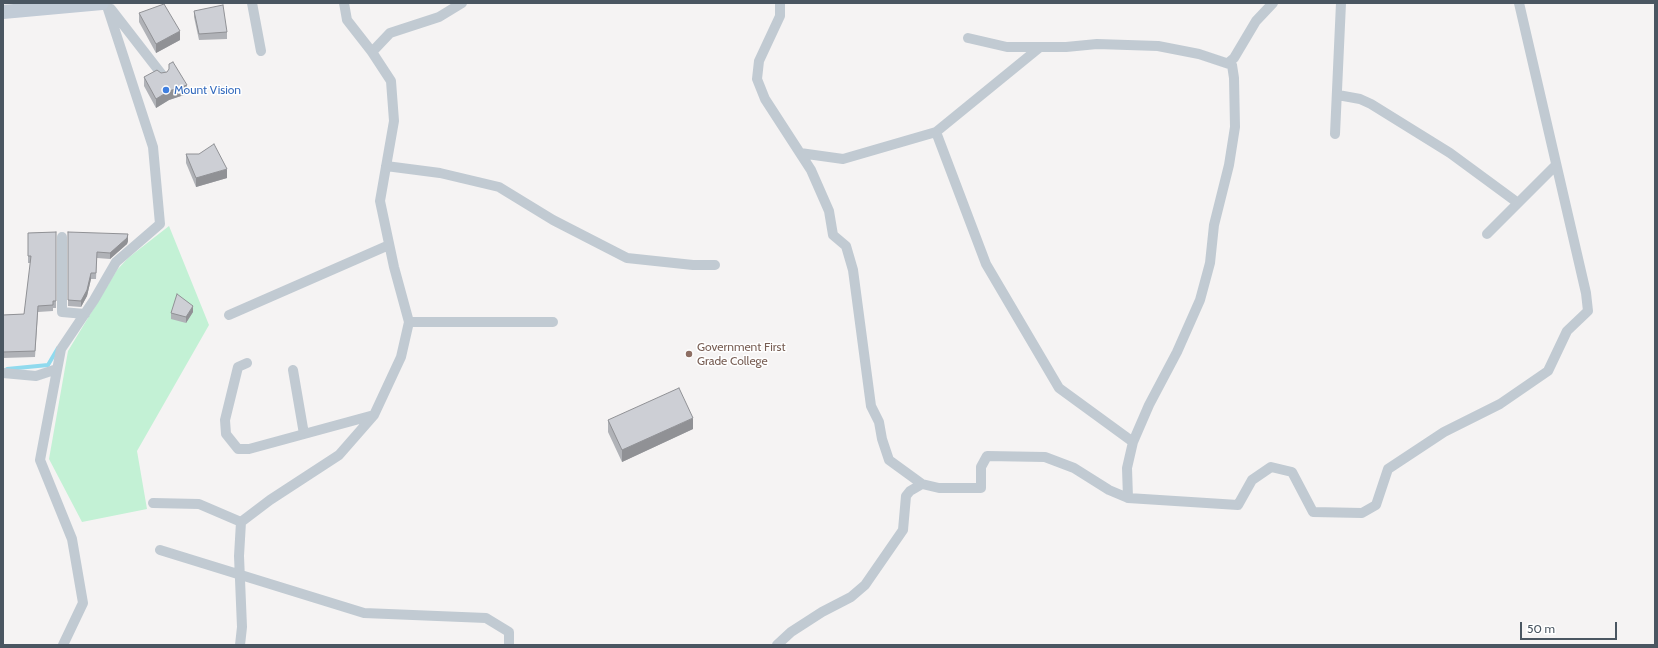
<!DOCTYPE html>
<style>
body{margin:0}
#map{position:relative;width:1658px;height:648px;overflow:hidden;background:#f5f3f3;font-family:Cabin,sans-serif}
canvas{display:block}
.frame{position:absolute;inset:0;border:4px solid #4a5661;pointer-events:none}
.scale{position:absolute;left:1520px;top:622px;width:97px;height:18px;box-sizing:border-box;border:2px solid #4a5661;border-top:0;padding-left:5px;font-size:12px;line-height:14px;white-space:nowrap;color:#4a5661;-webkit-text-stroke:3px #fff;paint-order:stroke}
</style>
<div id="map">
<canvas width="1658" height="648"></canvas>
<div class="frame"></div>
<div class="scale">50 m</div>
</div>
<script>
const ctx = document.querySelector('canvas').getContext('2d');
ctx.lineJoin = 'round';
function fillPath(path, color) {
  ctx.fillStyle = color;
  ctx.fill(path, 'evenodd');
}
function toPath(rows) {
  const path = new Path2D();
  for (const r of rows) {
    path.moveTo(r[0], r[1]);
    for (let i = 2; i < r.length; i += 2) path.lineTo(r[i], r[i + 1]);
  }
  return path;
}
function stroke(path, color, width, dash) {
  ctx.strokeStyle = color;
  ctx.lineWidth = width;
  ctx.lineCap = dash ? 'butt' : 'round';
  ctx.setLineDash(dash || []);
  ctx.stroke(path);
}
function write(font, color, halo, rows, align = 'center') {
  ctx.font = font + ' Cabin,sans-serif';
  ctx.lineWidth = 3;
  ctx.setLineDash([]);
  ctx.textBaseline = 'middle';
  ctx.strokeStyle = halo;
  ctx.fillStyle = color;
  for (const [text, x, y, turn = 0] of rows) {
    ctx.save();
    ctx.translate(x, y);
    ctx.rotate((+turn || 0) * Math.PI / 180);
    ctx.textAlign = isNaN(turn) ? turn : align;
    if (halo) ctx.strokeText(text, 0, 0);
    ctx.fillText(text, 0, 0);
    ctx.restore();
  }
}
const green = toPath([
 [169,226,209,325,137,451,147,509,82,522,49,459,68,351,117,270,128,258]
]);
const stream = toPath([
 [7,369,48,365,58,348]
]);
const minor = toPath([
 [252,3,261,51],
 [780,3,780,16,759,61,757,79,765,99,811,170,829,211,833,235,846,246,853,270,871,406,879,422,882,439,889,460,922,484],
 [111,9,163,76],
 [968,38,1007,47,1066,47,1097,44,1158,46,1199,54,1232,65,1234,78,1235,127,1229,165,1214,225,1210,263,1200,300,1177,352,1149,405,1133,442,1127,468,1128,498],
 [372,52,390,33,439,17,462,3],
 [1228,63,1234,58,1256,21,1273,3],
 [1338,95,1360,99,1371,104,1450,153,1518,203],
 [936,132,986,264,1059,388,1133,442],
 [1335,134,1341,3],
 [800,153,843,159,936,132,1039,48],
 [386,166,440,173,499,187,553,220,627,258,693,265,715,265],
 [1487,234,1556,165],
 [62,237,62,312,85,314],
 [229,315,389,245],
 [409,322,553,322],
 [247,363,238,367,225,420,226,434,238,449,249,449,374,415],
 [293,370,304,434],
 [3,373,36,376,57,369],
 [153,503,199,504,241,522],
 [160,550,364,613,486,618,509,632,509,645],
 [63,645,83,603,72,539,40,460,61,349,94,300,116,262,160,224,153,147,106,3],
 [240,645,242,627,239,556,241,522,270,500,339,455,374,415,401,357,409,322,394,267,380,201,394,121,391,81,372,52,347,20,344,3],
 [777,645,791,632,822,612,851,597,865,585,903,530,906,496,910,491,922,484,939,488,981,488,981,467,987,456,1045,457,1074,468,1109,490,1128,498,1238,505,1252,480,1271,467,1292,472,1313,512,1362,513,1376,505,1388,469,1444,432,1500,404,1548,371,1567,331,1588,311,1586,293,1519,3]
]);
const secondary = toPath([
 [3,12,102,3]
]);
const wall = toPath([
 [194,11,227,32,227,39,199,40,194,17],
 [139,13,180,40,156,53,139,22],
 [169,64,187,94,169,100,156,108,144,86,144,77,167,72,169,70],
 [186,154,227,178,196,187,186,163],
 [56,232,56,308,53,308,53,311,38,312,35,357,3,358,3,315,24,314,31,263,28,263,28,233],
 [68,232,128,241,127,244,110,259,97,258,96,279,91,279,87,296,81,307,68,306],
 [193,312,186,323,171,319,171,313],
 [608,420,693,429,622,462,608,432]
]);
const shadedWall = toPath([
 [180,31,180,40,156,53,156,44],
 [187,85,187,94,169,100,156,108,156,99,169,91],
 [227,169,227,178,196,187,196,178],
 [128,234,128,241,127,244,110,259,110,253],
 [91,273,91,279,87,296,81,307,81,301],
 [193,306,193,312,186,323,186,317],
 [693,418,693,429,622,462,622,450]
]);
const building = toPath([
 [164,4,180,31,156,44,139,13,164,4],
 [223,5,227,32,199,34,194,11,223,5],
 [173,62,187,85,169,91,156,99,144,77,157,70,161,73,167,72,169,69,169,64,173,62],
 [214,144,227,169,196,178,186,154,199,154,214,144],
 [56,232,56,301,53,301,53,305,38,306,35,351,3,352,3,315,24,314,31,256,28,256,28,233,56,232],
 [68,232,128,234,127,238,110,253,97,252,96,273,91,273,87,290,81,301,68,300,68,232],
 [177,294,193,306,186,317,171,313,177,294],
 [679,388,693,418,622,450,608,420,679,388]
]);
const markers = [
 [166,90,4,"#3f7fe0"],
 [689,354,4,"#8d6e63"]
];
const shopNames = [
 ["Mount Vision",174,90]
];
const educationNames = [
 ["Government First",697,347],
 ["Grade College",697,361]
];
fillPath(green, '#c3f1d5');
stroke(stream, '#90daee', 4);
stroke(minor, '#c1cad2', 10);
stroke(secondary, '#c1cbd6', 14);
fillPath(wall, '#b0b2b7');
fillPath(shadedWall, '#909195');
fillPath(building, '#cdcfd5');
stroke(building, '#909195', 1);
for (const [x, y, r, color] of markers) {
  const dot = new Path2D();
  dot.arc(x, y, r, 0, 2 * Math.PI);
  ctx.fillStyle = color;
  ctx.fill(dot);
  stroke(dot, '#fff', 1.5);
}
write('12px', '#366cbe', '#fff', shopNames, 'left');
write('12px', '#785e54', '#fff', educationNames, 'left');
</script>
